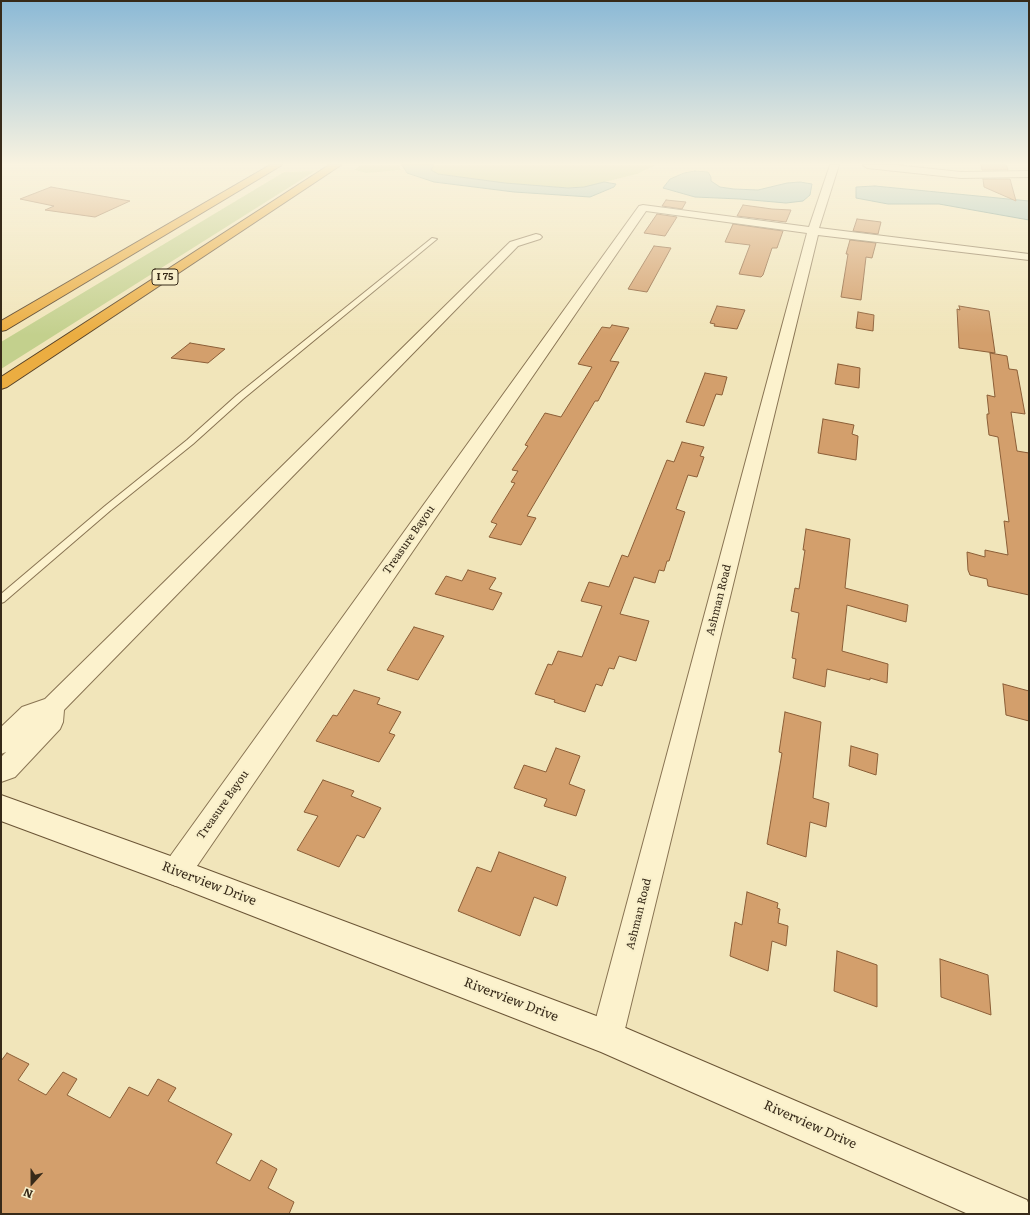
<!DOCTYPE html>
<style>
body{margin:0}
#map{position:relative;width:1030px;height:1215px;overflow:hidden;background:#f1e5ba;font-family:Literata,serif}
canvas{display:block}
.frame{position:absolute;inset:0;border:2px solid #372a19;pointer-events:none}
.north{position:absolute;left:12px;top:1163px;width:40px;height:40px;-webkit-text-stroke:3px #f8efca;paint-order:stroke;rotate:201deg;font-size:11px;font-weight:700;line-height:16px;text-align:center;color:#372a19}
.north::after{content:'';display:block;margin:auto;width:14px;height:18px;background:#372a19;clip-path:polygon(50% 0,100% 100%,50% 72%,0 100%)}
</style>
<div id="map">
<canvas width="1030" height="1215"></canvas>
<div class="frame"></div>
<div class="north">N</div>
</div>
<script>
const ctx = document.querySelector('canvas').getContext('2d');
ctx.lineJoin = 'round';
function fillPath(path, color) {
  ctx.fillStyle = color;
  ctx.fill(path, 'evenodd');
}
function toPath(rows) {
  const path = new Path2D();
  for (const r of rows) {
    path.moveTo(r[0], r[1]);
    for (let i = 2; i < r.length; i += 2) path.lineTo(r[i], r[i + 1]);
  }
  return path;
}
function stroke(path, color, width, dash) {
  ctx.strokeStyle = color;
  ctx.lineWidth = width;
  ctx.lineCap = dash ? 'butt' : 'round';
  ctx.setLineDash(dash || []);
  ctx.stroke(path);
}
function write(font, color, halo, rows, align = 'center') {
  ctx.font = font + ' Literata,serif';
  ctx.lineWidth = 4;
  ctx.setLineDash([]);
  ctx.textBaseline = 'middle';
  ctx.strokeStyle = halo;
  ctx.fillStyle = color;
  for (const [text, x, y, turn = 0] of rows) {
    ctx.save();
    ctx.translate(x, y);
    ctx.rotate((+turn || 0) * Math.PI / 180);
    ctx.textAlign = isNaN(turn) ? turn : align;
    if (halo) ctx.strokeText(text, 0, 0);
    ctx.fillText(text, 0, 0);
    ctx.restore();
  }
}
const green = toPath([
 [361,165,398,165,401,170,367,173,354,170],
 [434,165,656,165,637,174,584,187,568,188,505,183,438,174,431,170],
 [315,171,1,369,1,342,284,172]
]);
const water = toPath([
 [402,165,434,165,431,170,438,174,505,183,568,188,584,187,604,182,616,184,614,187,590,197,514,192,434,182,407,173,402,165],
 [695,171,708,172,711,177,711,181,720,187,734,189,758,190,787,183,800,182,812,184,810,195,803,201,786,203,740,199,695,197,663,188,670,179,684,173,695,171],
 [875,186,1029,201,1029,220,939,204,888,204,856,198,856,187,875,186]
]);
const building = toPath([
 [981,165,1006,165,1008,170,982,170,981,165],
 [983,179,1010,179,1016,201,984,187,983,179],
 [51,187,130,201,95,217,45,210,54,206,20,199,51,187],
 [666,200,686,202,682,209,662,206,666,200],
 [743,205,772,209,791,210,786,222,737,216,743,205],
 [657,214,677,217,665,236,644,233,657,214],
 [857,219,881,222,878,234,853,231,857,219],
 [733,224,783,231,777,248,772,248,763,275,761,277,739,274,750,245,725,242,733,224],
 [850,240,876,243,872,258,866,257,861,300,841,297,848,254,846,254,850,240],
 [654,246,671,248,647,292,628,289,654,246],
 [717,306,745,310,737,329,714,326,715,324,710,323,717,306],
 [959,306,989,311,995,353,959,348,957,309,960,310,959,306],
 [858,312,874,315,873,331,856,328,858,312],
 [612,325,629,328,610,361,619,362,598,401,595,401,527,516,536,518,521,545,489,537,497,524,491,522,515,483,511,482,518,471,512,470,528,446,525,445,545,413,561,417,592,367,578,364,602,327,610,328,612,325],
 [190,343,225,349,208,363,171,358,190,343],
 [990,353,1007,356,1009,369,1017,370,1025,414,1011,412,1017,451,1029,453,1029,595,988,586,987,579,970,575,968,570,967,552,985,557,985,550,1008,555,1004,521,1009,522,998,437,989,435,987,418,987,414,989,414,987,395,995,397,990,353],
 [838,364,860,368,859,388,835,384,838,364],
 [705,373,727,377,722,395,716,394,704,426,686,422,705,373],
 [823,419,854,425,852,434,858,436,856,460,818,453,823,419],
 [682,442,704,447,700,456,704,457,697,477,688,475,676,509,685,512,669,561,667,561,664,571,659,570,655,583,634,577,620,614,649,621,636,661,619,656,614,669,609,668,602,686,596,684,585,712,554,702,555,700,535,694,548,664,552,665,558,651,582,657,602,606,581,601,589,582,609,587,622,555,628,557,667,460,674,462,682,442],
 [806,529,850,539,845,588,908,605,906,622,847,605,842,651,888,664,887,683,870,678,870,680,827,669,825,687,793,678,796,659,792,658,799,613,791,611,795,588,799,589,805,550,803,550,806,529],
 [468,570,496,578,489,589,502,593,493,610,435,594,446,576,462,581,468,570],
 [414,627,444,636,418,680,387,670,414,627],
 [1003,684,1029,691,1029,721,1006,715,1003,684],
 [354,690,380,698,377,704,401,712,389,733,395,735,379,762,316,741,333,715,337,716,354,690],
 [785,712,821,722,813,798,829,803,826,827,810,822,806,857,767,844,782,753,779,752,785,712],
 [851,746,878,754,876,775,849,766,851,746],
 [556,748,580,756,569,784,585,790,576,816,544,806,547,799,514,788,524,765,546,772,556,748],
 [323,780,354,791,351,796,381,808,364,838,357,835,339,867,297,850,318,816,304,812,323,780],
 [499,852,566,877,557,906,534,897,520,936,458,911,477,867,491,872,499,852],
 [747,892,778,903,777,908,780,909,778,923,788,926,786,946,772,941,768,971,730,956,735,922,742,925,747,892],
 [837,951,877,965,877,1007,834,991,837,951],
 [940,959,988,975,991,1015,941,997,940,959],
 [7,1053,29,1064,18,1080,46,1095,63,1072,77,1079,67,1095,110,1118,129,1087,148,1096,158,1079,176,1088,168,1101,232,1134,216,1163,250,1181,261,1160,277,1169,268,1188,294,1202,289,1214,1,1214,1,1061,7,1053]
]);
const lane = toPath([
 [432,238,437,239,243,399,193,444,111,510,4,602,1,603,1,594,105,506,187,440,237,395,432,238]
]);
const street = toPath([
 [830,165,839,165,819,228,1029,254,1029,260,818,235,623,1037,619,1049,607,1053,595,1049,591,1037,807,233,646,211,186,882,176,886,166,882,162,872,166,862,639,206,643,205,809,227,830,165],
 [863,165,895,165,961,172,1029,171,1029,177,961,178,867,168,863,165],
 [536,234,540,235,542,237,540,239,518,246,64,710,63,722,60,729,15,777,1,782,1,757,6,752,1,754,1,727,22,707,45,699,510,242,536,234]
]);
const secondary = toPath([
 [1,795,176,858,607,1020,1027,1200,1029,1205,1029,1214,968,1214,601,1052,176,886,1,821,1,795]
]);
const highway = toPath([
 [270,165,282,165,6,330,1,331,1,321,270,165],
 [329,165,341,165,7,387,1,389,1,377,329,165]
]);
const shields = [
 [165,277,26]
];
const shieldNames = [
 ["I 75",165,277]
];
const streetNames = [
 ["Treasure Bayou",409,540,-55],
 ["Ashman Road",719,600,-76],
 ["Treasure Bayou",223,805,-55],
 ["Ashman Road",639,914,-76]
];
const nearStreetnames = [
 ["Riverview Drive",209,884,21],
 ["Riverview Drive",511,1000,21],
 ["Riverview Drive",810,1125,24]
];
fillPath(green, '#c3d08d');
fillPath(water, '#9fc1ba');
stroke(water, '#668f88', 1);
fillPath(building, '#d39f6c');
stroke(building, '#8b5e37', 1);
stroke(lane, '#897453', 2);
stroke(street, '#897453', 2);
stroke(secondary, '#6b5536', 2);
stroke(highway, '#564128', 2);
fillPath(lane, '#fcf2cd');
fillPath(street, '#fcf2cd');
fillPath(secondary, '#fcf2cd');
fillPath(highway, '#ebad41');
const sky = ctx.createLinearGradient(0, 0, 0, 335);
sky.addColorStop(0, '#8bb9d6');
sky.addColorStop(0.49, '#f9f3e0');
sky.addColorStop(1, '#f9f3e000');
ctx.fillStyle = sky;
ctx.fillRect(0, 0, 1030, 335);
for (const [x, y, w] of shields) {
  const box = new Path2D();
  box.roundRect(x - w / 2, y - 8, w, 16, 3);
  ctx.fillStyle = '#f8efca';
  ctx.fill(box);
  stroke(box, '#372a19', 1);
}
write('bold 10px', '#372a19', null, shieldNames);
write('11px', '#372a19', '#f8efca', streetNames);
write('13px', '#372a19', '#f8efca', nearStreetnames);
</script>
